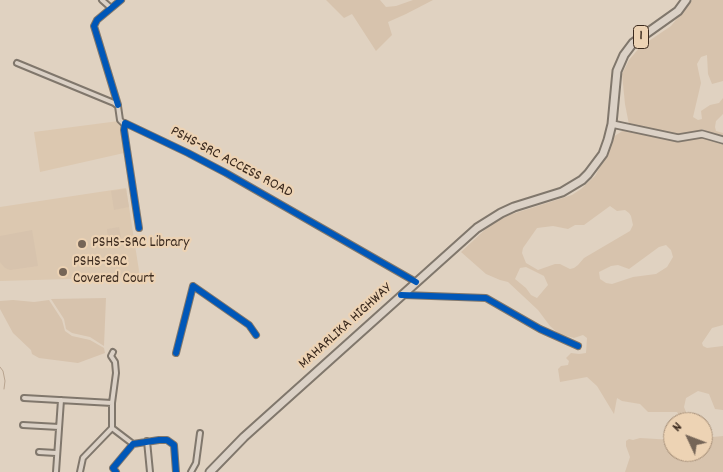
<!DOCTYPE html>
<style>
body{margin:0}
#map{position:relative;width:723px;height:472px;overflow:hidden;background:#e0d2c1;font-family:Dekko,sans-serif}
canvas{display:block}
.north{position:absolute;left:663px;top:412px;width:50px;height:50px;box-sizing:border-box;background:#edd3b4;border:1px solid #a68f78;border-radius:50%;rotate:313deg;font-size:14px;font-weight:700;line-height:20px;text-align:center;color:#3b2a1e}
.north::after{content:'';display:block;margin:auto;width:18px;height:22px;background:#756557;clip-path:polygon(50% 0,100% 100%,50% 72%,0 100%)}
</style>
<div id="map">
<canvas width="723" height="472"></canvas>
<div class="north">N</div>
</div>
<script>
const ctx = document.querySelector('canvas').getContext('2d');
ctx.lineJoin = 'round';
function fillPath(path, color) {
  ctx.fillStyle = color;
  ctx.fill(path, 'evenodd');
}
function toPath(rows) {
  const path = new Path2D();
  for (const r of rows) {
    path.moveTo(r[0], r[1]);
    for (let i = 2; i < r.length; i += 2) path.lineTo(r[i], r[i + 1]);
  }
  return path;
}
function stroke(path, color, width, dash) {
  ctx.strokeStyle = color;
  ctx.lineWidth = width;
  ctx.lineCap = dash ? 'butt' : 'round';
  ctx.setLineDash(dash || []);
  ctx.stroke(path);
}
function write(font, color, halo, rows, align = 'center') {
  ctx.font = font + ' Dekko,sans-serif';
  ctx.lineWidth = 4.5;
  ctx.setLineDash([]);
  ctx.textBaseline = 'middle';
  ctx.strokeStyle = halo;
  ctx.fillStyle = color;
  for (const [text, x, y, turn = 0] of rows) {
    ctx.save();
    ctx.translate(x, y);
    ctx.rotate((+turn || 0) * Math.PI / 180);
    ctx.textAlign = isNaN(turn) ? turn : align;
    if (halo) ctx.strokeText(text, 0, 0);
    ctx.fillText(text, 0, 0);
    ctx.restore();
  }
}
const built = toPath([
 [119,121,124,153,40,172,34,132],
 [126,188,140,277,0,281,0,207]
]);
const green = toPath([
 [326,0,380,0,386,7,396,6,413,0,433,0,406,14,388,22,392,35,376,51,352,14,344,18],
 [692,0,723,0,723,81,712,84,708,74,707,55,701,57,697,64,701,83,693,117,698,120,702,119,701,111,710,105,719,103,723,98,723,114,716,121,715,127,716,131,723,133,723,137,717,137,702,129,698,132,698,137,723,143,723,325,712,328,702,343,703,346,707,348,723,346,723,410,715,409,709,394,698,391,686,398,684,407,686,412,679,415,677,412,648,412,640,404,622,401,617,398,614,414,597,386,587,377,560,382,558,369,561,366,568,365,569,361,566,358,571,353,579,354,586,353,587,338,583,335,574,338,559,334,550,326,538,310,508,282,500,280,486,274,461,252,490,225,503,217,572,195,581,189,595,176,606,156,613,137,624,130,630,130,625,104,622,74,629,60,640,47,671,26],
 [610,206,617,211,625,210,629,213,631,216,633,225,630,231,584,258,578,265,574,268,570,269,560,264,555,264,538,270,526,263,522,253,523,248,537,228,553,226,568,229,575,225,584,225],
 [666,245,671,250,673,257,667,267,656,274,633,277,612,284,606,283,600,279,599,272,611,266,618,265,629,269,659,247],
 [526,267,544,276,548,285,537,298,531,295,526,288,515,279,520,268],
 [126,189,129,207,114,210,111,191],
 [119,227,122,242,108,244,107,229],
 [32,230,38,266,10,270,5,268,0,262,0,236],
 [106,298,104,346,90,337,72,333,66,329,64,319,51,299],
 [13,300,34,302,49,300,62,320,65,331,72,336,90,340,104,348,105,353,78,363,39,358,32,354,31,350,13,333,0,309,0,301],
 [723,436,723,472,625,472,630,457,626,446,626,441,629,439,633,440,640,438,673,440,673,452,703,452,703,438]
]);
const stream = toPath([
 [0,367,3,371,5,381,4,389]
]);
const street = toPath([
 [102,0,111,8],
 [17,63,114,103,118,106,120,120,124,124],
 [118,105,94,26,97,20,121,0],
 [139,228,124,130,125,123,188,153,226,173,416,282],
 [404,295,486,298,540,329,578,346],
 [176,353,193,286,249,325,256,335],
 [24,398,112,403],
 [23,425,59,427],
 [112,428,112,403,116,373,115,362,111,356,113,352],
 [147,441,150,472],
 [39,452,56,453],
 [56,472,61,400],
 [80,472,83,458,112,428,133,444],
 [116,472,113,468,133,444,159,440,167,440,174,445,176,472],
 [191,472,196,463,200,433]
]);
const secondary = toPath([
 [612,124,678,138,702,134,723,140]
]);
const highway = toPath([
 [210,472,244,437,477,228,501,213,514,207,562,192,582,180,588,174,603,154,608,140,612,124,617,71,624,55,633,43,678,11,686,0]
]);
const cycleway = toPath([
 [118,105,94,26,97,20,121,0],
 [139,228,124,130,125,123,188,153,226,173,416,282],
 [401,295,486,298,540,329,578,346],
 [176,353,193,286,249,325,256,335],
 [116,472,113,468,133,444,159,440,167,440,174,445,176,472]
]);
const markers = [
 [82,244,5,"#756557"],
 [63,272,5,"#756557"]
];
const shields = [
 [641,37,15]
];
const shieldNames = [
 ["1",641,37]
];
const streetNames = [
 ["PSHS-SRC ACCESS ROAD",231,163,28],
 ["MAHARLIKA HIGHWAY",346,327,-42]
];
const poiNames = [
 ["PSHS-SRC Library",92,244],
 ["PSHS-SRC",73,263],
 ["Covered Court",73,280]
];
fillPath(built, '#dcc8b0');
fillPath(green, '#d7c3ad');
stroke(stream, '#b8a48f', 1);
stroke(street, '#80776c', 8);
stroke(secondary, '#80776c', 9);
stroke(highway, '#80776c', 11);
stroke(street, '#dbd1c6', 4);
stroke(secondary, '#dbd1c6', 5.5);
stroke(highway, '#dbd1c6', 7);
stroke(cycleway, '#0057b8', 6);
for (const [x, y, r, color] of markers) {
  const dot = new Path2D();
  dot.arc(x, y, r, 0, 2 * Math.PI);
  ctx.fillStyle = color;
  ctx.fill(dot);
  stroke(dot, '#edd3b4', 2);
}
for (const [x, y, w] of shields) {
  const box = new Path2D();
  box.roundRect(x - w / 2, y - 11.5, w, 23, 4);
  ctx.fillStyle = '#edd3b4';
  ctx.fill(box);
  stroke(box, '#3b2a1e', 1);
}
write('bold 14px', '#3b2a1e', null, shieldNames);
write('15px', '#3b2a1e', '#edd3b4', streetNames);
write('15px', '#3b2a1e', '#edd3b4', poiNames, 'left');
</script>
